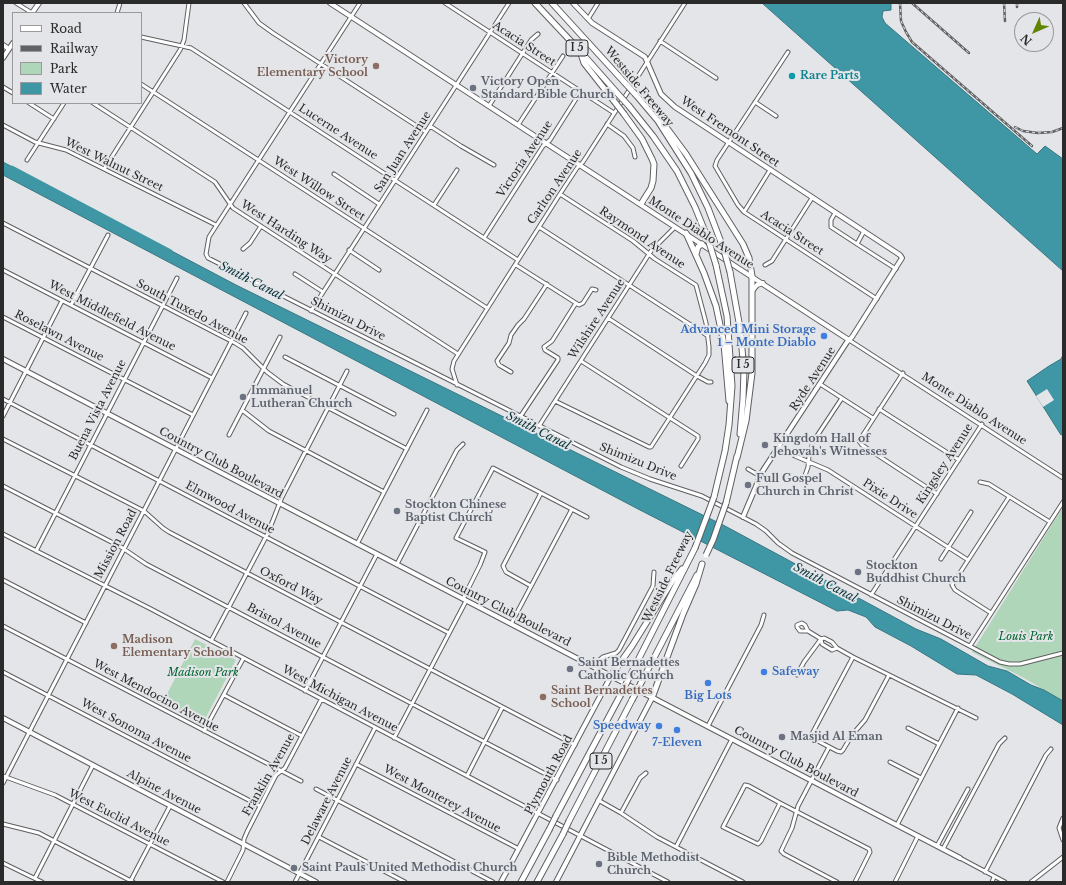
<!DOCTYPE html>
<meta charset="utf-8">
<style>
body{margin:0}
#map{position:relative;width:1066px;height:885px;overflow:hidden;background:#e4e5e8;font-family:"Libre Baskerville",serif}
canvas{display:block}
.frame{position:absolute;inset:0;border:4px solid #2a2a2b;pointer-events:none}
.legend{position:absolute;left:12px;top:12px;width:130px;height:92px;box-sizing:border-box;background:#e4e5e8;border:1px solid #9a9a9c;margin:0;padding:5px 7px;list-style:none;font-size:12px;color:#2a2a2b}
.legend li{display:flex;align-items:center;gap:8px;height:20px}
.legend b{width:20px;border:1px solid #9a9a9c}
.north{position:absolute;left:1014px;top:12px;width:40px;height:40px;box-sizing:border-box;background:#e4e5e8;border:1px solid #9a9a9c;border-radius:50%;rotate:225deg;font-size:11px;font-weight:700;line-height:16px;text-align:center;color:#2a2a2b}
.north::after{content:'';display:block;margin:auto;width:14px;height:18px;background:#618502;clip-path:polygon(50% 0,100% 100%,50% 72%,0 100%)}
</style>
<div id="map">
<canvas width="1066" height="885"></canvas>
<div class="frame"></div>
<ul class="legend">
<li><b style="height:5px;background:#fff"></b>Road</li>
<li><b style="height:5px;background:#616263"></b>Railway</li>
<li><b style="height:11px;background:#afd6b8"></b>Park</li>
<li><b style="height:11px;background:#3f97a6"></b>Water</li>
</ul>
<div class="north">N</div>
</div>
<script>
const ctx = document.querySelector('canvas').getContext('2d');
ctx.lineJoin = 'round';
function fillPath(path, color) {
  ctx.fillStyle = color;
  ctx.fill(path, 'evenodd');
}
function toPath(rows) {
  const path = new Path2D();
  for (const r of rows) {
    path.moveTo(r[0], r[1]);
    for (let i = 2; i < r.length; i += 2) path.lineTo(r[i], r[i + 1]);
  }
  return path;
}
function stroke(path, color, width, dash) {
  ctx.strokeStyle = color;
  ctx.lineWidth = width;
  ctx.lineCap = dash ? 'butt' : 'round';
  ctx.setLineDash(dash || []);
  ctx.stroke(path);
}
function write(font, color, halo, rows, align = 'center') {
  ctx.font = font + ' "Libre Baskerville",serif';
  ctx.lineWidth = 4;
  ctx.setLineDash([]);
  ctx.textBaseline = 'middle';
  ctx.strokeStyle = halo;
  ctx.fillStyle = color;
  for (const [text, x, y, turn = 0] of rows) {
    ctx.save();
    ctx.translate(x, y);
    ctx.rotate((+turn || 0) * Math.PI / 180);
    ctx.textAlign = isNaN(turn) ? turn : align;
    if (halo) ctx.strokeText(text, 0, 0);
    ctx.fillText(text, 0, 0);
    ctx.restore();
  }
}
const green = toPath([
 [1063,507,1063,701,1024,678,972,652],
 [195,639,236,660,202,725,170,707,162,704]
]);
const water = toPath([
 [762,3,891,3,891,10,883,11,882,17,885,23,1037,154,1045,146,1063,159,1063,271,762,3],
 [3,162,236,285,725,526,916,629,941,639,988,666,1007,671,1031,685,1044,690,1063,701,1063,725,1012,694,976,675,957,674,911,646,875,627,866,617,848,610,837,611,638,509,3,175,3,162],
 [1063,355,1063,434,1061,435,1027,381,1049,366,1061,359,1063,355]
]);
const pier = toPath([
 [1047,389,1054,400,1043,407,1036,396]
]);
const canal = toPath([
 [12,167,171,251]
]);
const street = toPath([
 [16,3,32,13],
 [244,3,259,23,273,33,426,132],
 [360,3,209,237,206,254,208,258,621,467,650,479,702,496,756,524,766,531,778,543,792,553,1000,662,1009,664,1020,664,1063,653],
 [445,3,614,113],
 [117,13,120,3],
 [588,19,598,3],
 [141,37,191,48,518,260],
 [660,41,716,78],
 [788,52,717,160,715,166,738,205,744,212,877,299],
 [141,84,487,308],
 [3,87,13,93],
 [755,102,776,116],
 [29,103,54,119],
 [93,103,215,182,233,208,458,354],
 [489,106,531,40,538,34],
 [607,124,624,136,633,148,635,157],
 [3,125,35,142,66,150,216,225],
 [518,125,563,56],
 [430,126,461,146,494,165],
 [27,160,64,103],
 [104,169,180,50,184,40,189,3],
 [334,174,379,204],
 [434,205,457,170],
 [744,212,770,170],
 [835,213,831,220,831,227,857,244],
 [3,223,235,343,243,348,267,372,283,384,407,449],
 [539,227,708,336],
 [864,231,857,244,896,269],
 [484,238,543,146,550,140,581,91],
 [243,249,250,243,261,226],
 [349,250,379,270],
 [516,265,579,305,583,303,592,289,596,290],
 [765,265,772,261,812,198],
 [3,270,212,378],
 [295,274,323,292],
 [71,305,108,235],
 [311,311,509,3],
 [3,317,193,415],
 [608,318,697,376,708,382,711,382],
 [849,340,1063,478],
 [285,357,394,414],
 [581,361,698,436,698,439,681,466],
 [511,372,499,365,497,361,509,343,511,335,518,325,524,319,547,284],
 [903,373,859,441,862,445,937,494],
 [820,384,873,418],
 [457,385,452,369,454,361,560,194,577,168,583,162,685,3],
 [3,399,449,633],
 [555,401,649,447,651,447,705,363,709,355,709,347,706,323,696,285,655,259,633,241,560,194],
 [879,409,959,460],
 [242,410,269,431,384,492],
 [3,416,62,301],
 [520,417,558,360,558,358,545,350,544,347,552,341,576,303],
 [539,426,651,251,675,227],
 [229,435,280,337],
 [3,439,144,511,163,528,169,532,575,745],
 [780,447,795,456,828,470,968,560],
 [748,469,760,476],
 [803,481,808,467,809,456,813,442,842,398],
 [980,482,989,484,1050,522],
 [3,486,121,547,146,564,557,780],
 [475,503,490,511],
 [3,534,151,609,668,882],
 [357,544,427,410],
 [36,551,177,278],
 [941,559,971,512],
 [397,564,457,450,463,444],
 [3,580,86,623],
 [531,586,506,572,503,566,541,493],
 [871,595,982,424],
 [463,599,480,565,485,552,456,538,493,468,587,517],
 [991,613,955,590,952,585,1009,497],
 [511,624,572,509],
 [3,626,301,781],
 [808,631,800,631,797,627,797,625,802,623,805,625,808,631,821,639,822,644,832,650,837,648],
 [821,639,824,638,832,642,837,648,853,657,976,718],
 [211,641,268,533,282,497,347,371],
 [970,646,1063,502],
 [853,657,812,734,814,739,837,751,841,752,843,750,852,735,865,720,889,675],
 [592,666,603,657,616,653,619,650,653,586,654,572],
 [3,672,260,806],
 [797,675,804,662,821,639],
 [305,691,377,554],
 [224,695,302,736],
 [708,726,761,625,764,615],
 [908,728,939,744],
 [204,731,243,659],
 [394,738,466,601],
 [829,747,798,806,792,828,781,851,784,854,837,882],
 [890,762,921,778],
 [356,764,519,849],
 [3,776,55,795,223,882],
 [467,776,502,708],
 [3,783,246,313],
 [745,785,749,786,780,803,761,841,758,844,723,827,745,785],
 [316,789,493,882],
 [598,800,621,813,657,837,743,882],
 [780,803,869,849,870,852,855,882],
 [621,813,640,778,646,773],
 [1063,818,1059,828,1063,840],
 [3,824,39,833,133,882],
 [897,825,958,708],
 [319,837,405,882],
 [937,846,968,789],
 [676,847,732,739],
 [943,849,999,744,1005,738],
 [960,858,1005,882],
 [3,863,42,882],
 [985,872,1046,755,1051,749],
 [35,878,93,765],
 [130,882,170,806],
 [227,882,243,850,244,839,247,832,276,775,285,768,321,700],
 [295,882,375,728],
 [895,882,918,836],
 [992,882,994,877],
 [1031,882,1063,857]
]);
const secondary = toPath([
 [330,3,849,340],
 [573,3,592,23,645,57,661,94,675,107,900,255,902,258,852,337,847,342,762,472,743,517],
 [32,13,39,3],
 [3,45,9,49],
 [3,58,13,43],
 [752,291,757,285,763,283],
 [3,359,960,858],
 [3,718,316,882],
 [501,882,611,676],
 [556,882,652,698]
]);
const highway = toPath([
 [535,3,580,51,618,94],
 [552,3,625,83],
 [581,54,584,63,614,101],
 [636,95,658,121,691,173,708,208,724,250],
 [629,106,653,136,677,171,695,207,708,239],
 [624,114,642,139,652,159,654,164,653,181,651,188,641,204],
 [658,121,666,127,686,154,743,244,749,258,752,276,752,373,746,421,737,458],
 [686,233,704,273,716,306,724,344,729,401],
 [696,254,698,247,702,244],
 [730,272,740,328,744,370,743,399,740,434],
 [714,497,725,451,729,425,732,386,727,316,716,265],
 [726,503,737,456],
 [611,676,632,646,673,580,682,569],
 [630,676,695,548],
 [642,681,697,575],
 [652,698,683,614,696,584,702,564],
 [556,816,620,696],
 [569,821,632,700],
 [521,882,549,830],
 [537,882,563,834]
]);
const rail = toPath([
 [900,3,901,21,906,32,912,42,1032,146],
 [912,3,969,53],
 [1004,3,1005,21],
 [1017,3,1017,7],
 [1015,127,1023,131,1038,133,1052,132,1063,128]
]);
const highwayBridge = toPath([
 [625,83,636,95],
 [618,94,629,106],
 [614,101,624,114],
 [708,239,716,265],
 [724,250,730,272],
 [695,548,714,497],
 [706,555,713,540,726,503],
 [620,696,630,676],
 [632,700,642,681],
 [549,830,556,816],
 [563,834,569,821]
]);
const markers = [
 [376,66,4,"#8d6e63"],
 [792,76,4,"#0f9aa8"],
 [473,88,4,"#6b7280"],
 [824,336,4,"#3f7fe0"],
 [243,397,4,"#6b7280"],
 [765,445,4,"#6b7280"],
 [748,485,4,"#6b7280"],
 [397,511,4,"#6b7280"],
 [858,572,4,"#6b7280"],
 [114,646,4,"#8d6e63"],
 [570,669,4,"#6b7280"],
 [764,672,4,"#3f7fe0"],
 [708,683,4,"#3f7fe0"],
 [543,697,4,"#8d6e63"],
 [659,726,4,"#3f7fe0"],
 [677,730,4,"#3f7fe0"],
 [782,737,4,"#6b7280"],
 [599,864,4,"#6b7280"],
 [294,868,4,"#6b7280"]
];
const shields = [
 [577,48,22],
 [743,365,22],
 [601,761,22]
];
const shieldNames = [
 ["I 5",577,48],
 ["I 5",743,365],
 ["I 5",601,761]
];
const streetNames = [
 ["Acacia Street",524,44,33],
 ["Westside Freeway",639,87,50],
 ["Lucerne Avenue",338,132,33],
 ["West Fremont Street",730,132,34],
 ["San Juan Avenue",403,152,-57],
 ["Victoria Avenue",525,159,-56],
 ["West Walnut Street",114,165,26],
 ["Carlton Avenue",555,187,-56],
 ["West Willow Street",319,189,33],
 ["West Harding Way",286,232,33],
 ["Monte Diablo Avenue",701,233,33],
 ["Acacia Street",792,233,33],
 ["Raymond Avenue",642,238,34],
 ["South Tuxedo Avenue",192,312,28],
 ["West Middlefield Avenue",112,316,27],
 ["Shimizu Drive",348,319,27],
 ["Wilshire Avenue",597,319,-57],
 ["Roselawn Avenue",59,336,27],
 ["Ryde Avenue",813,379,-57],
 ["Monte Diablo Avenue",974,409,33],
 ["Buena Vista Avenue",98,410,-63],
 ["Shimizu Drive",638,462,22],
 ["Country Club Boulevard",221,463,28],
 ["Kingsley Avenue",945,464,-57],
 ["Pixie Drive",890,499,33],
 ["Elmwood Avenue",230,508,28],
 ["Mission Road",116,544,-62],
 ["Westside Freeway",668,577,-64],
 ["Oxford Way",291,586,27],
 ["Country Club Boulevard",508,612,27],
 ["Shimizu Drive",934,618,27],
 ["Bristol Avenue",284,626,28],
 ["West Mendocino Avenue",156,696,28],
 ["West Michigan Avenue",340,699,28],
 ["West Sonoma Avenue",136,731,28],
 ["Country Club Boulevard",796,762,28],
 ["Franklin Avenue",269,775,-60],
 ["Plymouth Road",549,775,-62],
 ["Alpine Avenue",164,792,28],
 ["West Monterey Avenue",442,799,28],
 ["Delaware Avenue",327,801,-63],
 ["West Euclid Avenue",119,818,27]
];
const educationNames = [
 ["Victory",368,60,"right"],
 ["Elementary School",368,73,"right"],
 ["Madison",122,640],
 ["Elementary School",122,653],
 ["Saint Bernadettes",551,691],
 ["School",551,704]
];
const cultureNames = [
 ["Rare Parts",800,76]
];
const worshipNames = [
 ["Victory Open",481,82],
 ["Standard Bible Church",481,95],
 ["Immanuel",251,391],
 ["Lutheran Church",251,404],
 ["Kingdom Hall of",773,439],
 ["Jehovah's Witnesses",773,452],
 ["Full Gospel",756,479],
 ["Church in Christ",756,492],
 ["Stockton Chinese",405,505],
 ["Baptist Church",405,518],
 ["Stockton",866,566],
 ["Buddhist Church",866,579],
 ["Saint Bernadettes",578,663],
 ["Catholic Church",578,676],
 ["Masjid Al Eman",790,737],
 ["Bible Methodist",607,858],
 ["Church",607,871],
 ["Saint Pauls United Methodist Church",302,868]
];
const shopNames = [
 ["Advanced Mini Storage",816,330],
 ["1 – Monte Diablo",816,343],
 ["Safeway",772,672,"left"],
 ["Big Lots",708,696,"center"],
 ["Speedway",651,726],
 ["7-Eleven",677,743,"center"]
];
const parkNames = [
 ["Louis Park",1026,637],
 ["Madison Park",203,673]
];
const waterNames = [
 ["Smith Canal",251,281,27],
 ["Smith Canal",538,431,27],
 ["Smith Canal",825,583,28]
];
fillPath(green, '#afd6b8');
fillPath(water, '#3f97a6');
stroke(water, '#397681', 1);
fillPath(pier, '#e4e5e8');
stroke(canal, '#3f97a6', 3);
stroke(street, '#5f5f62', 5);
stroke(secondary, '#5f5f62', 6);
stroke(highway, '#5f5f62', 7);
stroke(street, '#fff', 3);
stroke(secondary, '#fff', 4);
stroke(highway, '#fff', 5);
stroke(rail, '#616263', 2.5);
stroke(rail, '#e4e5e8', 1, [3]);
stroke(highwayBridge, '#5f5f62', 7, []);
stroke(highwayBridge, '#fff', 5);
for (const [x, y, r, color] of markers) {
  const dot = new Path2D();
  dot.arc(x, y, r, 0, 2 * Math.PI);
  ctx.fillStyle = color;
  ctx.fill(dot);
  stroke(dot, '#e4e5e8', 1.5);
}
for (const [x, y, w] of shields) {
  const box = new Path2D();
  box.roundRect(x - w / 2, y - 8, w, 16, 3);
  ctx.fillStyle = '#e4e5e8';
  ctx.fill(box);
  stroke(box, '#2a2a2b', 1);
}
write('bold 10px', '#2a2a2b', null, shieldNames);
write('11px', '#2a2a2b', '#e4e5e8', streetNames);
write('bold 11px', '#785e54', '#e4e5e8', educationNames, 'left');
write('bold 11px', '#0d838f', '#e4e5e8', cultureNames, 'left');
write('bold 11px', '#5b616d', '#e4e5e8', worshipNames, 'left');
write('bold 11px', '#366cbe', '#e4e5e8', shopNames, 'right');
write('italic 11px', '#006430', '#e4e5e8', parkNames);
write('italic 12px', '#063238', '#e4e5e8', waterNames);
</script>
